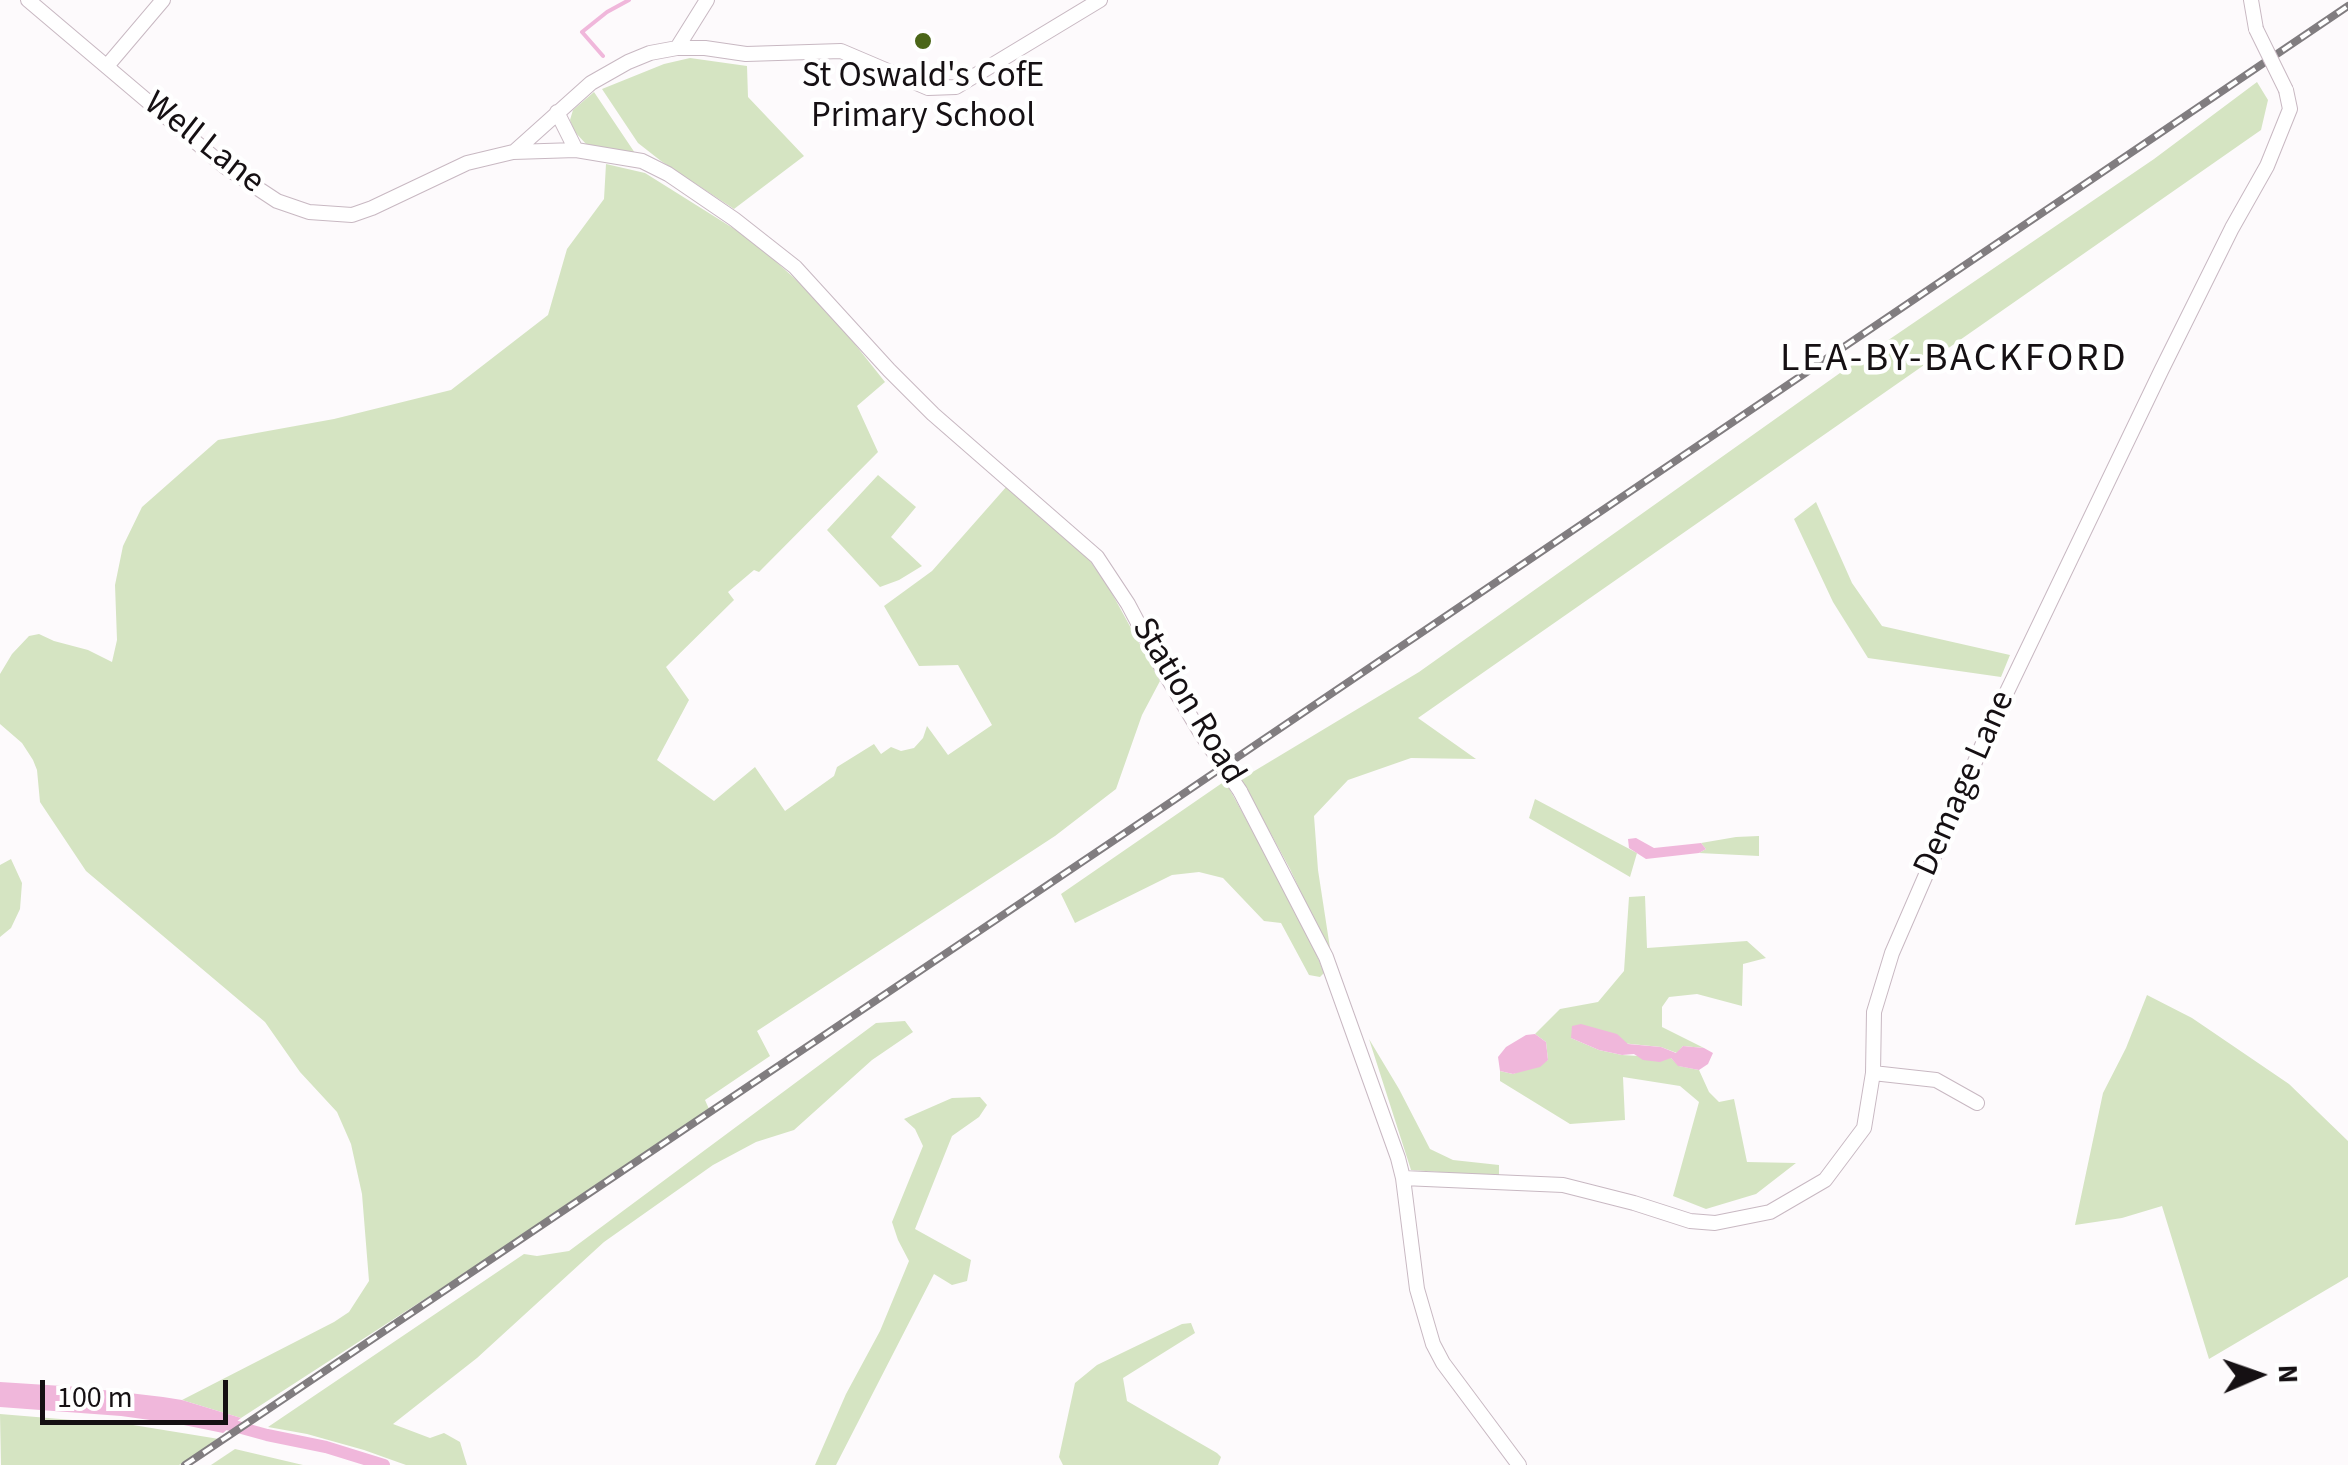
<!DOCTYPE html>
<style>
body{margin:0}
#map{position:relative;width:2348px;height:1465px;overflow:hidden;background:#fdfafc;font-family:"Source Sans 3",sans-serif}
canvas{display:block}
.north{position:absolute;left:2208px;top:1325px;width:100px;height:100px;-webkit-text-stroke:8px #fff;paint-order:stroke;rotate:88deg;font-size:28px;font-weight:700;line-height:40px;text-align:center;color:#151013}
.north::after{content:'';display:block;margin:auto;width:35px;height:45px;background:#151013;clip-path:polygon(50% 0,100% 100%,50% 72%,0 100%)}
.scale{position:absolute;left:40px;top:1380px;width:188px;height:45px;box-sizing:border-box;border:5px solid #151013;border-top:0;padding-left:12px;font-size:30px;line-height:35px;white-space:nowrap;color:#151013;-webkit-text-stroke:8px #fff;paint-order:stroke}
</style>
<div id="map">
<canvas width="2348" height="1465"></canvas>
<div class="north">N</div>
<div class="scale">100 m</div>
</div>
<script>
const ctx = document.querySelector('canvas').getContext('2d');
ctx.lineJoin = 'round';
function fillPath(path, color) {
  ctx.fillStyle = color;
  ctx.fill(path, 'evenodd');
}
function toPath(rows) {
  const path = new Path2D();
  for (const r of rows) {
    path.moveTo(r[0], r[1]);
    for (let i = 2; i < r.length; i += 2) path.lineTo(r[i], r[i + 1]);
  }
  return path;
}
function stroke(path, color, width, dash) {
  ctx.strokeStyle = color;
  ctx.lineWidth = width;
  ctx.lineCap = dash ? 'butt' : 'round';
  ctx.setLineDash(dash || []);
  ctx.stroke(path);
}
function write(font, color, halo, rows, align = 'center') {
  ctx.font = font + ' "Source Sans 3",sans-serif';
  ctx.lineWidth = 9;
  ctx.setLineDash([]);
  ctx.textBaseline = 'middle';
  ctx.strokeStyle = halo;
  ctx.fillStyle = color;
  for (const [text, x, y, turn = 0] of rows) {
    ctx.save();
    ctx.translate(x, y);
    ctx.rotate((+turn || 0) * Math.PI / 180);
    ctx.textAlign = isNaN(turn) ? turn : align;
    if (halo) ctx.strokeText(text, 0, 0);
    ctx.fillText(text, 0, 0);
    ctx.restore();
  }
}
const green = toPath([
 [690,58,747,66,748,97,804,156,734,209,661,161,638,143,602,89,664,64],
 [2257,82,2268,100,2261,130,1418,718,1476,759,1411,758,1348,780,1314,816,1318,870,1330,948,1327,948,1290,869,1241,779,1419,672,1840,373,2154,159],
 [594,92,635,153,586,144,574,131,570,120,573,110],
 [606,164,645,173,752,240,823,304,885,382,857,406,878,452,759,572,754,570,728,592,734,600,666,667,689,700,657,760,714,801,755,767,785,811,834,776,837,767,874,744,881,754,891,747,901,751,914,748,923,738,927,726,948,755,992,725,958,665,919,666,884,606,932,571,1007,486,1088,558,1109,588,1160,681,1142,715,1116,789,1055,836,757,1031,770,1056,705,1100,709,1109,522,1236,241,1418,182,1400,334,1322,349,1312,369,1281,362,1194,351,1144,337,1112,300,1072,265,1022,86,871,40,802,37,770,33,760,22,743,0,724,0,674,12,654,29,636,39,634,54,641,88,650,112,662,117,640,115,585,123,546,142,507,218,440,334,419,451,390,548,315,567,249,604,199],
 [878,475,916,507,891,537,922,566,899,580,880,587,827,530],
 [1816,502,1852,583,1882,626,2010,655,2001,677,1868,658,1833,602,1794,519],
 [1225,781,1305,926,1324,973,1320,977,1309,975,1281,923,1264,921,1223,878,1199,872,1172,875,1075,923,1061,894],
 [1535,799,1637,853,1630,877,1529,818],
 [1759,836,1759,856,1699,853,1706,849,1701,843,1736,837],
 [11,859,22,883,20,909,11,928,0,937,0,865],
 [1645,896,1647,948,1747,941,1766,958,1743,964,1742,1006,1697,994,1669,997,1662,1007,1662,1027,1704,1048,1683,1046,1677,1053,1661,1047,1571,1038,1599,1050,1622,1055,1671,1058,1679,1066,1699,1070,1709,1092,1719,1102,1734,1099,1747,1162,1796,1163,1756,1194,1706,1209,1673,1196,1699,1102,1680,1086,1623,1077,1625,1120,1570,1124,1500,1081,1500,1071,1513,1074,1548,1060,1546,1042,1535,1034,1560,1009,1598,1002,1624,971,1629,897],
 [2147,995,2192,1018,2289,1084,2348,1141,2348,1277,2209,1359,2162,1206,2122,1218,2075,1225,2103,1093,2126,1048],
 [905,1021,913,1032,872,1060,794,1130,756,1142,713,1165,604,1242,477,1358,393,1424,430,1438,444,1433,460,1442,467,1465,406,1465,364,1450,307,1434,268,1427,524,1254,537,1256,569,1251,876,1023],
 [1369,1039,1399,1089,1430,1149,1453,1160,1499,1165,1499,1176,1411,1170],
 [980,1097,987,1105,979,1117,952,1136,915,1229,971,1260,967,1281,952,1285,934,1274,836,1465,815,1465,846,1394,880,1331,909,1261,898,1240,892,1222,923,1146,915,1129,904,1119,952,1098],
 [1191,1323,1195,1333,1123,1378,1127,1401,1217,1453,1221,1457,1218,1465,1063,1465,1059,1457,1075,1383,1097,1365,1182,1324],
 [0,1414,133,1425,219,1439,179,1465,1,1465],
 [235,1449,303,1465,211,1465]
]);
const water = toPath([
 [1636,838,1654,848,1701,843,1706,849,1699,853,1646,859,1629,848,1628,839],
 [1581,1024,1617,1034,1628,1044,1661,1047,1676,1053,1683,1046,1704,1048,1713,1053,1708,1064,1699,1070,1678,1066,1671,1058,1660,1062,1643,1060,1634,1054,1622,1055,1599,1050,1571,1038,1572,1026],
 [1535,1034,1546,1042,1548,1060,1540,1067,1513,1074,1500,1071,1498,1057,1506,1047,1526,1035],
 [0,1382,78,1387,163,1397,182,1400,241,1418,223,1433,179,1424,121,1416,0,1407]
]);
const stream = toPath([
 [603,56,582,32,607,12,629,0]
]);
const canal = toPath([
 [216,1421,267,1435,326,1447,384,1465]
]);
const minor = toPath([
 [28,0,224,166,277,201,309,212,352,215,372,208,467,163,513,152,576,150,642,161,668,174,734,219,795,267,889,370,933,414,1097,557,1128,604,1164,672,1200,732],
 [2251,0,2256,29],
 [677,48,707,0],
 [107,66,163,0],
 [557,112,576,150],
 [514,152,591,83,628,62,650,53,677,48,705,48,746,54,841,51,928,88,956,87,1100,0],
 [1240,791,1326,957,1398,1158,1403,1178,1417,1289,1433,1344,1443,1363,1519,1465],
 [1873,1073,1936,1080,1977,1103],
 [1403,1178,1563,1185,1634,1203,1690,1221,1715,1223,1770,1212,1825,1180,1864,1128,1873,1073,1874,1012,1892,953,1991,725,2161,371,2232,228,2267,166,2290,109,2286,90]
]);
const rail = toPath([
 [185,1465,1174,800,2348,6]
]);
const minorBridge = toPath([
 [2256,29,2286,90],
 [1200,732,1240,791]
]);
const markers = [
 [923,41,10,"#4b6618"]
];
const poiNames = [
 ["St Oswald's CofE",923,78],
 ["Primary School",923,118]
];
const streetNames = [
 ["Well Lane",203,144,38],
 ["Station Road",1187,702,59],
 ["Demage Lane",1966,784,-66]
];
const quarterNames = [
 ["LEA-BY-BACKFORD",1954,361]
];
fillPath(green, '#d5e4c2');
fillPath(water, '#f0b7db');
stroke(stream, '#f0b7db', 4);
stroke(canal, '#f0b7db', 12);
stroke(minor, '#c8b8c2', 16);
stroke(minor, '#fff', 14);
stroke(rail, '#817d80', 8);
stroke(rail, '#fff', 4, [11]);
stroke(minorBridge, '#c8b8c2', 16, []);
stroke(minorBridge, '#fff', 14);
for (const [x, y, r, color] of markers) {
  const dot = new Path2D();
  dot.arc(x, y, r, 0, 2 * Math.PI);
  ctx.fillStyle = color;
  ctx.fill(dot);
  stroke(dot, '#fff', 4);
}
write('35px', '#151013', '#fff', poiNames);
write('35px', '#151013', '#fff', streetNames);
ctx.letterSpacing = '2.5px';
write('40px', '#151013', '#fff', quarterNames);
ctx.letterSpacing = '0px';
</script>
